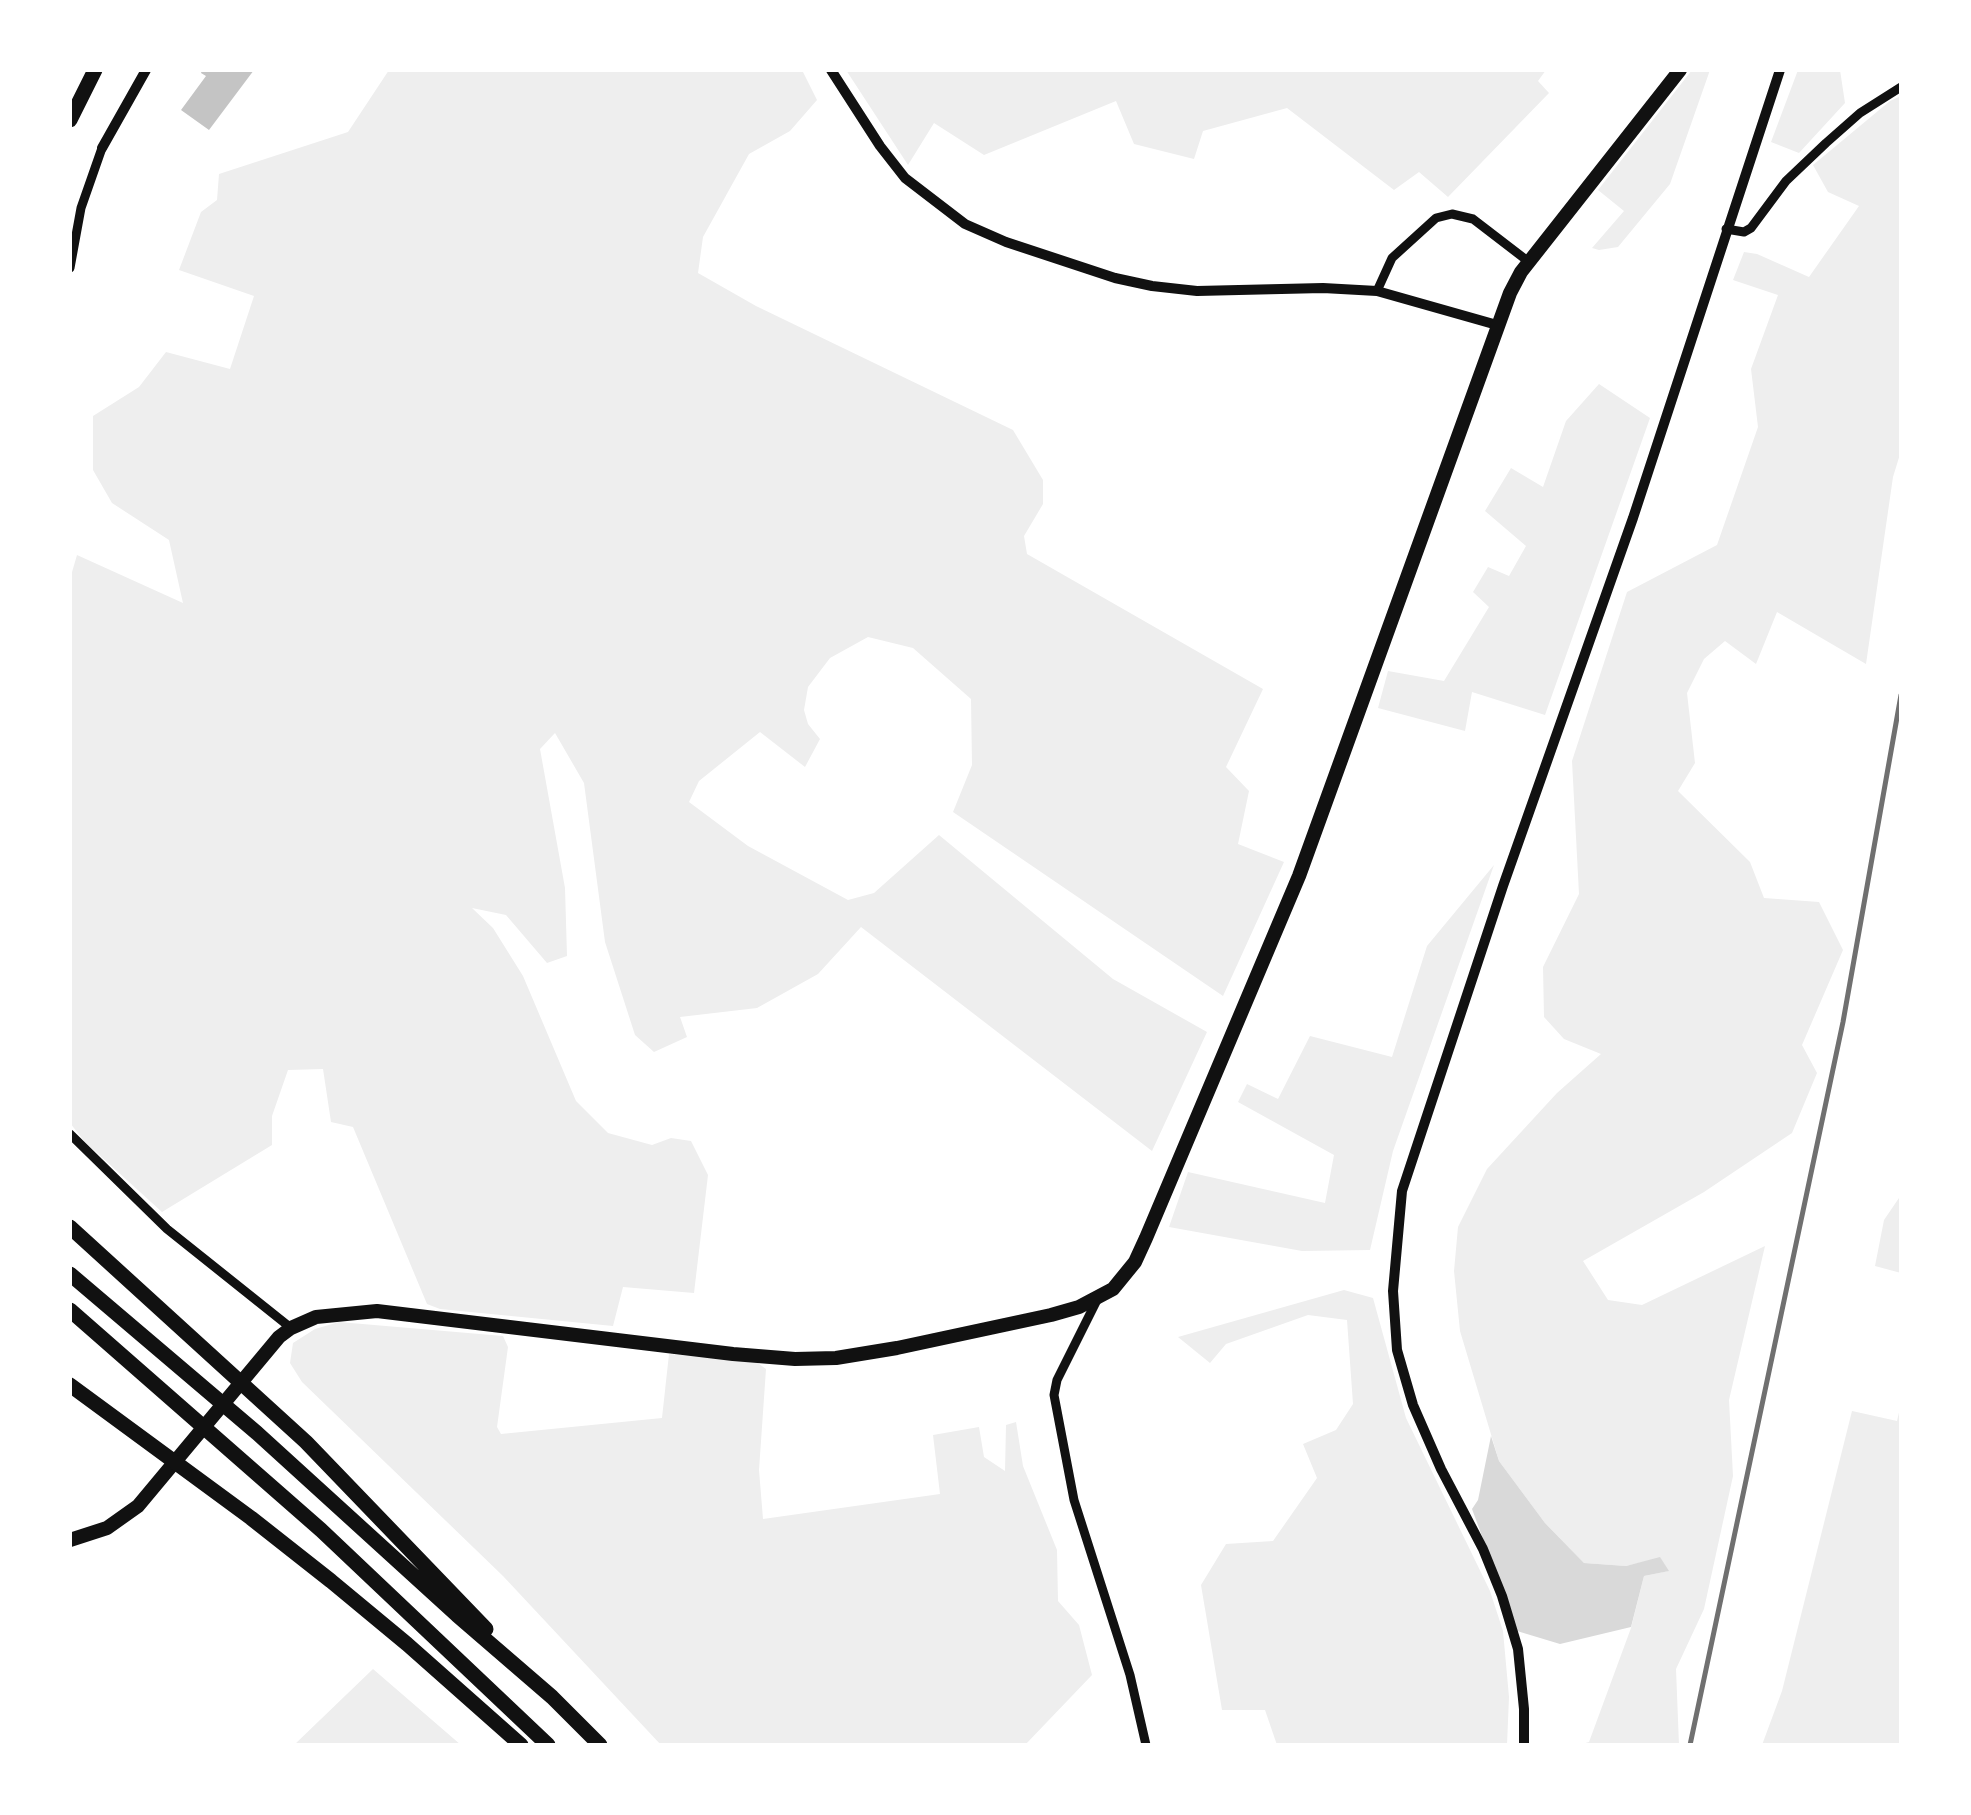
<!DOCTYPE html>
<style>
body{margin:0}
#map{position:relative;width:1971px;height:1815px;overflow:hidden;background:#fff;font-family:"PT Sans",sans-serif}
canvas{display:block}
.frame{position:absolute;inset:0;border:72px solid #fff;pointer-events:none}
</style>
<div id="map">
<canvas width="1971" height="1815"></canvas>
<div class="frame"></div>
</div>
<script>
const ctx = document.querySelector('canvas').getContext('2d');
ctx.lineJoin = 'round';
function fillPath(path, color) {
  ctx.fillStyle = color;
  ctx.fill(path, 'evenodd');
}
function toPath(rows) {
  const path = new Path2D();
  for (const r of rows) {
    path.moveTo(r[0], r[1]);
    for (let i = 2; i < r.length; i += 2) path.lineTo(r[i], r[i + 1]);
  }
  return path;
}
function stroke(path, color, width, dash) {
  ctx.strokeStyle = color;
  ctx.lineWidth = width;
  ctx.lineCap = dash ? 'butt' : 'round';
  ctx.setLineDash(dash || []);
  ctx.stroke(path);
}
const green = toPath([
 [389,70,802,70,817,100,790,131,749,154,703,237,698,273,756,306,1013,430,1043,480,1043,504,1024,536,1027,554,1263,689,1226,767,1249,791,1238,844,1284,862,1223,996,953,812,972,765,971,699,913,648,868,637,830,658,808,687,804,710,808,724,820,739,805,767,760,732,699,781,689,802,748,846,848,900,874,893,939,835,1113,979,1207,1032,1152,1151,861,927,818,974,757,1008,680,1017,687,1037,654,1052,635,1035,605,942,584,783,555,733,540,749,565,888,567,956,547,963,506,915,472,908,493,928,523,976,576,1101,608,1133,652,1145,671,1138,691,1141,708,1175,694,1293,623,1287,613,1326,440,1309,427,1304,353,1127,331,1122,323,1069,288,1070,272,1116,272,1145,162,1212,85,1142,70,1123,70,579,77,555,183,603,169,540,112,503,93,470,93,416,139,387,166,352,230,369,254,296,179,270,201,212,217,200,219,174,348,132],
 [846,70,1546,70,1538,81,1549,93,1448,197,1419,172,1394,190,1287,108,1203,131,1194,159,1134,144,1116,101,984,155,934,123,908,165],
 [1692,70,1710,70,1670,184,1618,247,1599,250,1592,248,1624,211,1598,190],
 [1798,70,1840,70,1845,103,1799,153,1771,142],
 [1901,96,1901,451,1893,477,1866,664,1777,612,1756,664,1725,641,1704,659,1687,693,1695,763,1678,791,1750,862,1764,898,1819,902,1843,950,1802,1045,1817,1073,1792,1133,1704,1192,1583,1261,1608,1300,1642,1305,1765,1246,1729,1400,1733,1476,1704,1609,1676,1669,1679,1745,1578,1745,1589,1742,1631,1628,1644,1576,1668,1571,1660,1558,1626,1566,1584,1563,1545,1523,1499,1461,1460,1331,1454,1271,1458,1227,1487,1169,1557,1093,1601,1054,1564,1039,1544,1017,1543,967,1579,894,1572,761,1627,592,1717,545,1758,427,1751,369,1778,295,1733,280,1744,252,1757,254,1809,277,1859,206,1828,192,1813,165,1890,101],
 [1599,384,1650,418,1545,715,1472,692,1465,731,1378,708,1388,671,1444,681,1489,607,1473,592,1488,567,1509,576,1526,546,1485,511,1511,468,1543,487,1566,421],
 [1494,865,1393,1151,1370,1250,1302,1251,1169,1227,1188,1172,1325,1203,1334,1155,1238,1102,1247,1084,1278,1099,1310,1036,1392,1057,1427,946],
 [1901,1195,1901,1273,1875,1266,1884,1220],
 [1344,1290,1373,1298,1406,1418,1490,1591,1503,1631,1509,1697,1507,1745,1277,1745,1265,1710,1222,1710,1201,1585,1226,1544,1273,1541,1317,1478,1303,1444,1336,1430,1353,1404,1347,1320,1308,1315,1226,1344,1210,1363,1178,1337],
 [339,1322,503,1336,508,1347,497,1427,501,1434,662,1418,669,1354,755,1361,766,1369,759,1470,763,1519,940,1494,933,1435,979,1427,984,1457,1005,1471,1006,1425,1016,1422,1023,1466,1057,1550,1058,1601,1079,1625,1092,1675,1025,1745,661,1745,503,1576,302,1382,290,1363,293,1343,315,1329],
 [1901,1404,1901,1745,1762,1745,1782,1691,1852,1411,1897,1421],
 [373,1669,461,1745,294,1745]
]);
const water = toPath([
 [1491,1436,1499,1461,1545,1523,1584,1563,1626,1566,1660,1557,1669,1571,1644,1576,1631,1627,1560,1644,1517,1631,1472,1509,1478,1500]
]);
const building = toPath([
 [202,70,254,70,209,130,181,110,206,76,201,73]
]);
const minor = toPath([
 [1726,229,1744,232,1751,228,1786,181,1826,143,1860,113,1901,87],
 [70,268,81,208,102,148],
 [1377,291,1392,258,1436,218,1452,214,1473,219,1529,262],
 [70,1134,167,1229,291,1328],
 [1098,1298,1057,1380,1054,1395,1074,1500,1130,1675,1146,1745]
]);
const tertiary = toPath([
 [831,70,880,146,905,178,965,224,1006,242,1115,278,1152,286,1197,291,1323,288,1377,291,1497,325],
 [102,148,146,70],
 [1524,1745,1524,1709,1518,1649,1502,1596,1483,1549,1441,1469,1413,1405,1397,1350,1393,1291,1402,1191,1503,886,1633,518,1780,70]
]);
const primary = toPath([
 [70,1540,107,1528,138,1506,279,1337,291,1328,316,1317,377,1311,733,1354,795,1359,836,1358,897,1348,1051,1315,1079,1307,1113,1289,1135,1262,1146,1238,1299,876,1510,293,1521,272,1680,70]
]);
const motorway = toPath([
 [70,120,95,70],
 [70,1227,306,1442,486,1629],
 [70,1274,257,1433,457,1615,552,1697,600,1745],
 [70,1310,321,1530,548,1745],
 [70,1385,251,1518,331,1581,407,1644,521,1745]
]);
const rail = toPath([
 [1690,1745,1843,1022,1901,695]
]);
fillPath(green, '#eee');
fillPath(water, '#d9d9d9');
fillPath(building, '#c4c4c4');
stroke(minor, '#111', 9);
stroke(tertiary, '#111', 10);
stroke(primary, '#111', 14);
stroke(motorway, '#111', 15);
stroke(rail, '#707070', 5);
</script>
